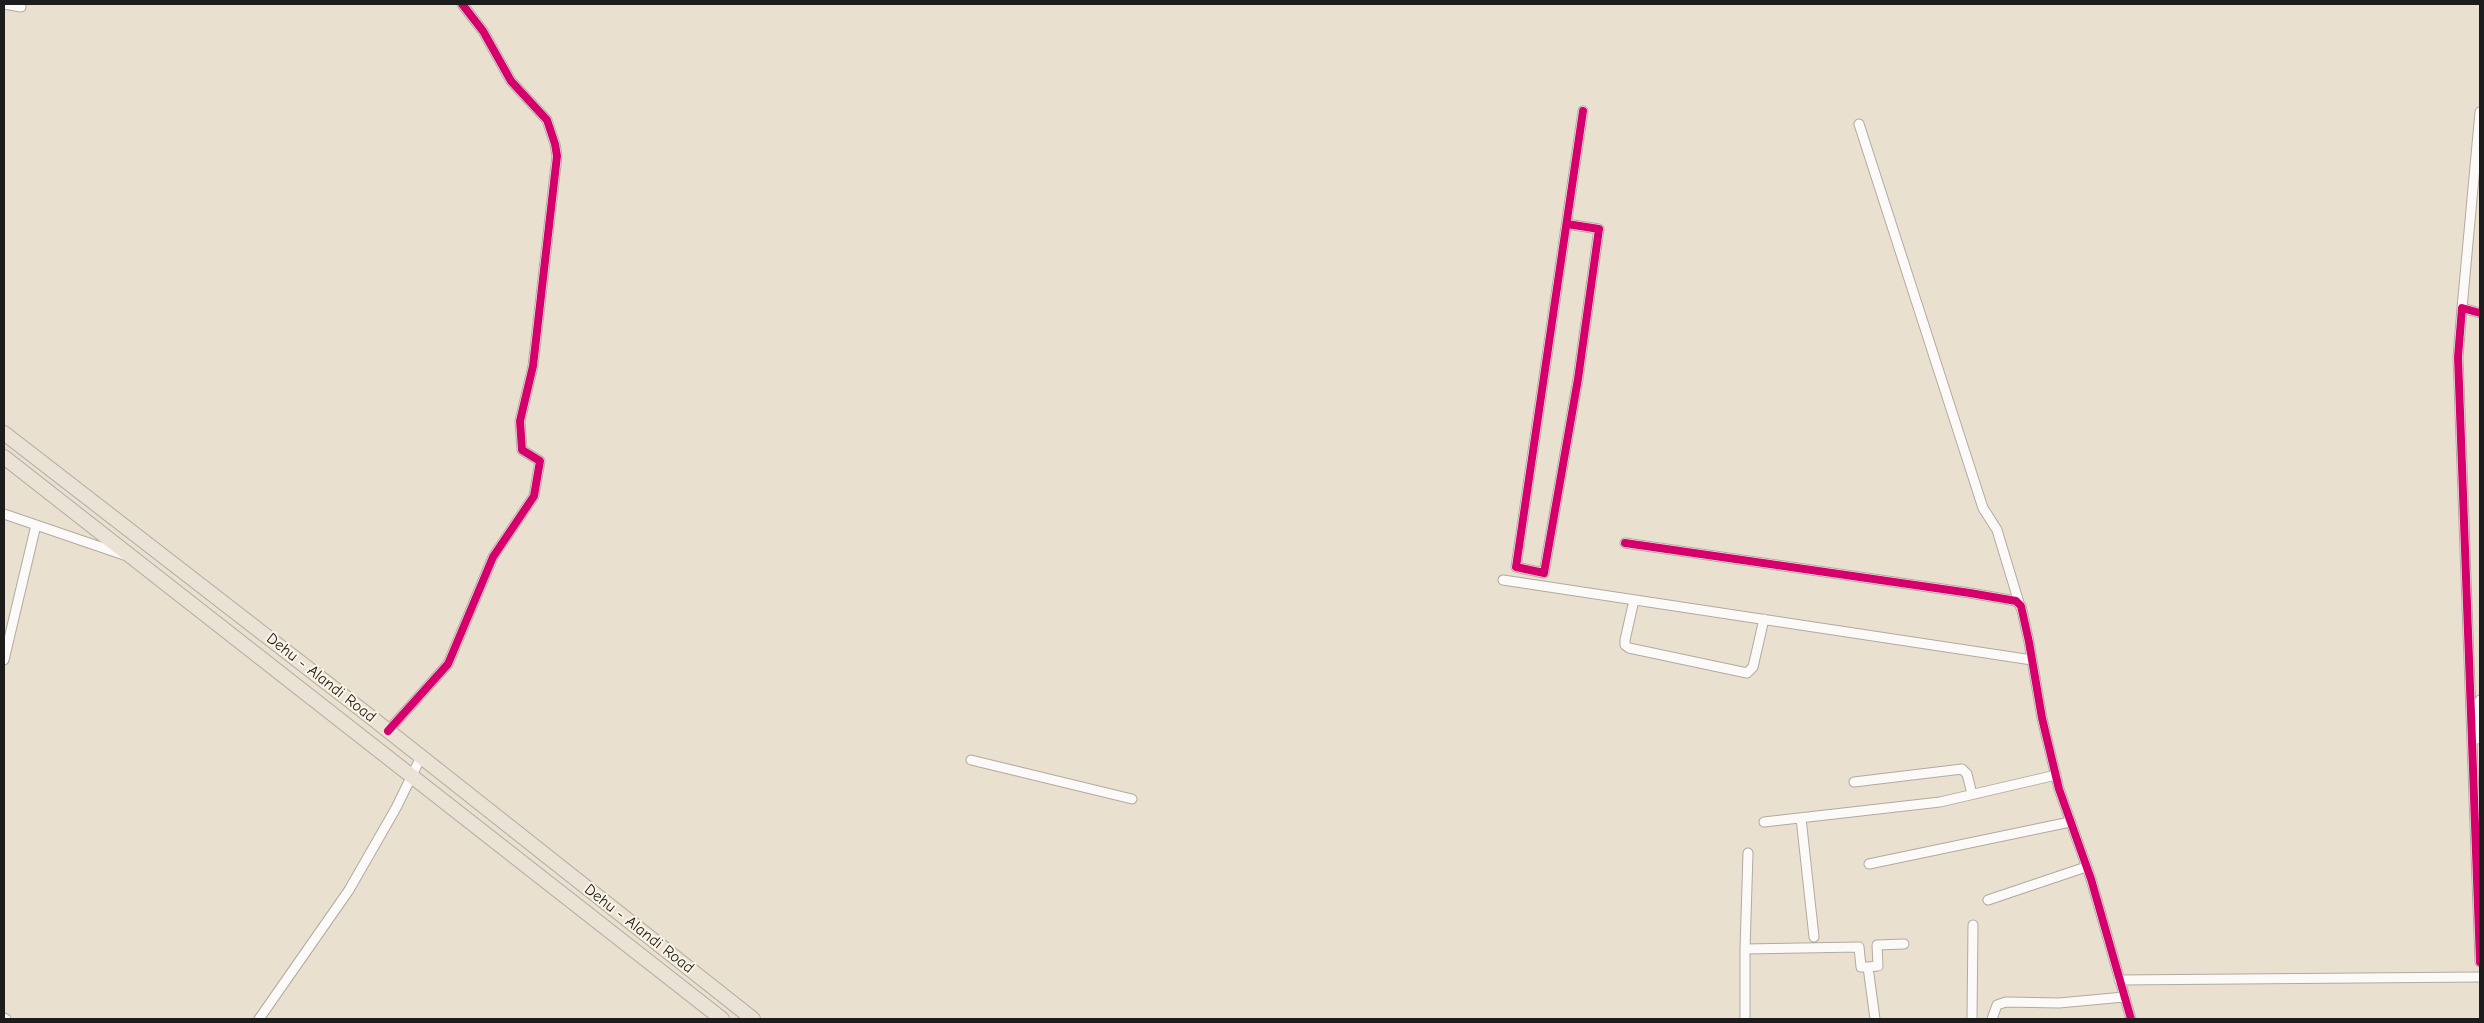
<!DOCTYPE html>
<style>
body{margin:0}
#map{position:relative;width:2484px;height:1023px;overflow:hidden;background:#eae0d0;font-family:"Comic Neue",sans-serif}
canvas{display:block}
.frame{position:absolute;inset:0;border:5px solid #1c1c1c;pointer-events:none}
</style>
<div id="map">
<canvas width="2484" height="1023"></canvas>
<div class="frame"></div>
</div>
<script>
const ctx = document.querySelector('canvas').getContext('2d');
ctx.lineJoin = 'round';
function toPath(rows) {
  const path = new Path2D();
  for (const r of rows) {
    path.moveTo(r[0], r[1]);
    for (let i = 2; i < r.length; i += 2) path.lineTo(r[i], r[i + 1]);
  }
  return path;
}
function stroke(path, color, width, dash) {
  ctx.strokeStyle = color;
  ctx.lineWidth = width;
  ctx.lineCap = dash ? 'butt' : 'round';
  ctx.setLineDash(dash || []);
  ctx.stroke(path);
}
function write(font, color, halo, rows, align = 'center') {
  ctx.font = font + ' "Comic Neue",sans-serif';
  ctx.lineWidth = 4;
  ctx.setLineDash([]);
  ctx.textBaseline = 'middle';
  ctx.strokeStyle = halo;
  ctx.fillStyle = color;
  for (const [text, x, y, turn = 0] of rows) {
    ctx.save();
    ctx.translate(x, y);
    ctx.rotate((+turn || 0) * Math.PI / 180);
    ctx.textAlign = isNaN(turn) ? turn : align;
    if (halo) ctx.strokeText(text, 0, 0);
    ctx.fillText(text, 0, 0);
    ctx.restore();
  }
}
const street = toPath([
 [4,4,21,7],
 [1859,124,1983,508,1997,530,2020,606],
 [1567,224,1599,229,1578,379,1544,573,1516,567,1583,111],
 [2462,308,2480,112],
 [2480,313,2462,308,2458,357,2480,962],
 [4,514,124,555],
 [1625,543,1970,593,2016,601,2021,606,2029,642,2042,718,2059,789,2091,879,2131,1019],
 [1503,580,2032,660],
 [1634,600,1625,640,1625,645,1629,648,1747,673,1753,667,1764,619],
 [4,660,36,525],
 [388,731,448,664,493,557,534,496,540,461,522,450,520,421,533,366,557,156,555,144,547,120,511,81,483,31,462,4],
 [2477,739,2477,706,2480,700],
 [971,760,1132,799],
 [1854,782,1962,769,1967,774,1972,794],
 [1801,818,1814,937],
 [1764,822,1940,802,2056,775],
 [1869,864,2070,822],
 [1988,900,2086,867],
 [1745,949,1748,853],
 [1868,967,1875,1019],
 [2119,980,2480,977],
 [4,1018,6,1019],
 [259,1019,349,890,396,808,421,757],
 [1745,1019,1745,949,1859,947,1861,967,1868,967,1878,966,1877,945,1904,944],
 [1972,1019,1973,925],
 [1992,1019,1997,1005,2006,1002,2059,1003,2124,997]
]);
const primary = toPath([
 [4,433,367,714,753,1019],
 [4,457,722,1019]
]);
const cycleway = toPath([
 [1567,224,1599,229,1578,379,1544,573,1516,567,1583,111],
 [2480,313,2462,308,2458,357,2480,962],
 [1625,543,1970,593,2016,601,2021,606,2029,642,2042,718,2059,789,2091,879,2131,1019],
 [388,731,448,664,493,557,534,496,540,461,522,450,520,421,533,366,557,156,555,144,547,120,511,81,483,31,462,4]
]);
const streetNames = [
 ["Dehu - Alandi Road",321,678,38],
 ["Dehu - Alandi Road",639,929,38]
];
stroke(street, '#b0aaa0', 11);
stroke(primary, '#b0aaa0', 16);
stroke(street, '#fcfaf8', 9);
stroke(primary, '#eae2d5', 14);
stroke(cycleway, '#d6006c', 8);
write('16px', '#1c1c1c', '#fcf5e5', streetNames);
</script>
